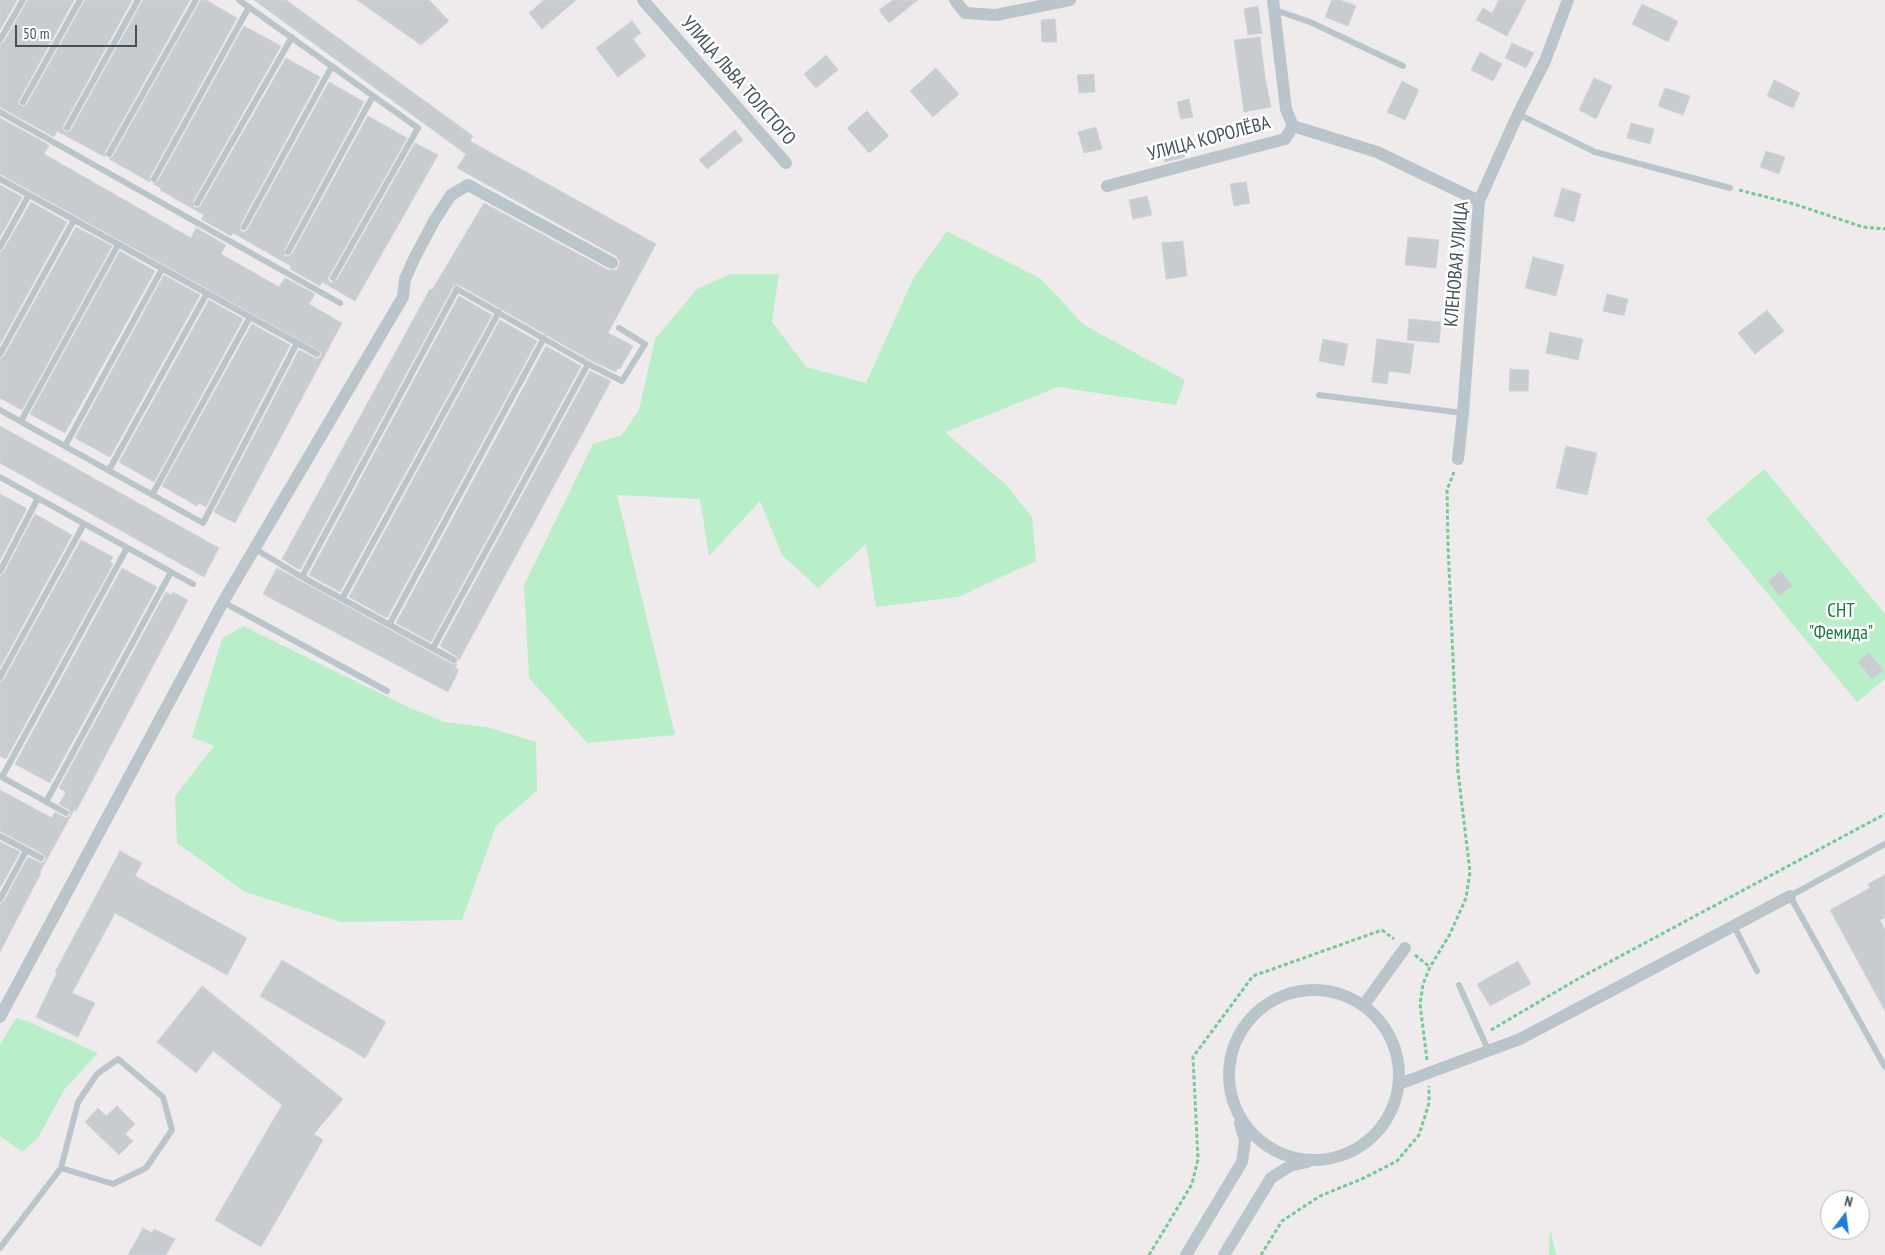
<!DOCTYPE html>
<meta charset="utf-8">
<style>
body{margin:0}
#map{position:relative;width:1885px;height:1255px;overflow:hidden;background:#efebec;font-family:"PT Sans Narrow",sans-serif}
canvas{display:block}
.north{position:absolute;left:1820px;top:1190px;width:50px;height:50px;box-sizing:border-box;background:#fff;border:1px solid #b4b9bd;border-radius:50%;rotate:15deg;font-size:14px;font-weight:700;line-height:20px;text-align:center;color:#445159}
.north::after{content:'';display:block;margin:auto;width:18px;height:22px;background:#197fdb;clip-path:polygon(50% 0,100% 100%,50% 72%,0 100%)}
.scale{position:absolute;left:15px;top:25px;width:122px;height:22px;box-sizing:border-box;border:2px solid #445159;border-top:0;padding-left:6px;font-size:15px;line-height:18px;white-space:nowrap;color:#445159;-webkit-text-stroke:4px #fff;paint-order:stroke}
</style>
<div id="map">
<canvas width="1885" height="1255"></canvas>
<div class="north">N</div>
<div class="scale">50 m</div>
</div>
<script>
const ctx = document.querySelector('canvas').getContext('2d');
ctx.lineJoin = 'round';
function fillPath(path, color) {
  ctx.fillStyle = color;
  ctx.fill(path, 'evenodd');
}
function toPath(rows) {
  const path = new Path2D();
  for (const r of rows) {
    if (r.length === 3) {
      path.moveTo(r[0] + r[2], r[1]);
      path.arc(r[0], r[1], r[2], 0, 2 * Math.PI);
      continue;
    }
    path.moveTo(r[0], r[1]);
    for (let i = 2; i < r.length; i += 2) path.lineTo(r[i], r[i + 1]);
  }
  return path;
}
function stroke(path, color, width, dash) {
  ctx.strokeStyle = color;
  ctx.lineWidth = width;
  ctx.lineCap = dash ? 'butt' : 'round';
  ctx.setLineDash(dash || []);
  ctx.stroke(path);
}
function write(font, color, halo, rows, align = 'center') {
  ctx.font = font + ' "PT Sans Narrow",sans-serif';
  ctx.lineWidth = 5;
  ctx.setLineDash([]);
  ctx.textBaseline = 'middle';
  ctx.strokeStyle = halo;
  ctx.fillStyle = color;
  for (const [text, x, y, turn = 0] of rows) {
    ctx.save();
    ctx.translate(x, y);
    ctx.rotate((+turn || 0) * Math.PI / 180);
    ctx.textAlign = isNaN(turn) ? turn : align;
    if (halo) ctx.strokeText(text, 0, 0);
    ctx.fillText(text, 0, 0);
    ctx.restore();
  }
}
const green = toPath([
 [947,231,1041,279,1084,325,1185,380,1176,405,1058,387,945,432,1007,486,1032,517,1036,561,958,597,876,607,866,544,818,588,782,555,760,501,709,556,700,499,617,495,675,735,587,743,529,678,524,585,593,444,622,435,639,410,655,339,697,289,730,274,779,274,772,322,806,367,866,383,913,279],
 [1764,469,1885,614,1885,679,1857,702,1706,519],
 [243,626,408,707,445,722,487,727,536,742,537,791,496,826,462,920,341,922,245,892,177,843,175,796,214,746,192,737,222,639],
 [16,1018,27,1021,98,1053,64,1090,38,1138,22,1152,0,1136,0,1045],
 [1550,1228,1556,1255,1549,1255]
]);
const building = toPath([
 [0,0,17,0,0,30,0,0],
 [28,0,74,0,19,100,19,104,23,107,27,104,85,0,132,0,63,126,63,130,67,133,71,130,143,0,190,0,105,152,105,157,57,131,54,137,0,107,0,45,4,42,28,0],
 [201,0,206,0,237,18,150,177,150,182,109,159,113,156,201,0],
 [254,0,286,0,473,136,470,141,656,244,608,333,633,346,620,369,618,368,616,372,590,360,459,285,454,285,300,570,282,559,430,289,432,290,484,203,608,270,617,270,620,262,616,256,457,168,466,154,254,0],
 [357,0,429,0,449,21,421,45,357,0],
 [544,0,576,0,542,29,529,13,544,0],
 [893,0,918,0,889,23,879,10,893,0],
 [1332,0,1340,0,1356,6,1348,26,1325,17,1332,0],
 [1499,0,1526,0,1507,36,1476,20,1483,8,1492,13,1499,0],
 [1642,4,1678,21,1668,42,1632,24,1642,4],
 [1258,6,1262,33,1248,35,1244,9,1258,6],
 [1055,19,1057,42,1042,42,1041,20,1055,19],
 [632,21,641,33,633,39,646,56,618,77,596,48,632,21],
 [244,26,281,46,193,201,194,207,198,208,201,205,286,58,320,77,240,225,241,231,245,232,248,229,329,82,364,102,284,250,285,256,289,257,292,254,368,116,407,138,329,276,328,280,331,283,337,280,415,143,438,155,355,301,322,282,320,286,290,269,291,266,233,233,231,236,201,219,204,215,160,190,161,188,153,184,158,181,244,26],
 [1260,37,1265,78,1271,107,1244,112,1234,40,1260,37],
 [1512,43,1534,53,1526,68,1505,58,1512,43],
 [1480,52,1502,64,1493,81,1471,70,1480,52],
 [826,55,838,70,816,88,804,74,826,55],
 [936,68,959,94,933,117,910,91,936,68],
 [1094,74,1095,92,1079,93,1077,75,1094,74],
 [1594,78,1612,86,1596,119,1579,110,1594,78],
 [1774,80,1800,93,1793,108,1767,96,1774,80],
 [1402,81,1419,90,1405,120,1387,112,1402,81],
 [1665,88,1690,96,1683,115,1658,106,1665,88],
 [1189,99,1193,117,1181,119,1177,102,1189,99],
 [867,111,889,136,869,153,847,128,867,111],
 [0,118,49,145,44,154,191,238,196,228,226,245,221,254,279,287,285,278,315,294,309,304,342,323,235,523,214,512,299,350,317,359,321,357,321,352,0,174,0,118],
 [1631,123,1654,129,1650,144,1627,138,1631,123],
 [1096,127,1102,149,1084,153,1078,132,1096,127],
 [735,130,743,140,707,169,699,160,735,130],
 [1182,142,1185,157,1165,162,1162,146,1182,142],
 [1766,151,1785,157,1779,174,1760,167,1766,151],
 [1246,182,1250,203,1234,206,1230,184,1246,182],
 [0,185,22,197,0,237,0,185],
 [1562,188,1581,194,1574,222,1554,216,1562,188],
 [1147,196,1152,215,1133,219,1129,200,1147,196],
 [31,202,67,222,0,344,0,252,4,249,31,202],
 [76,227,112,246,22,410,0,398,0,359,4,356,76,227],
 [1408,237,1439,240,1436,268,1405,265,1408,237],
 [1183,241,1187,276,1166,279,1162,243,1183,241],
 [120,251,155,271,65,433,30,414,120,251],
 [1533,257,1564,265,1556,296,1525,288,1533,257],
 [164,275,200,295,110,457,75,438,164,275],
 [1607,294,1628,299,1624,316,1603,311,1607,294],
 [459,296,492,315,340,592,309,575,459,296],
 [209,300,243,319,154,482,119,462,209,300],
 [1767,310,1784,331,1755,354,1738,333,1767,310],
 [1409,319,1441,322,1439,343,1407,340,1409,319],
 [500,320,537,341,387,618,349,597,500,320],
 [252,324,290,345,206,507,199,503,197,506,162,486,252,324],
 [1550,332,1583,339,1578,360,1546,353,1550,332],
 [1323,339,1348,344,1344,366,1319,361,1323,339],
 [1377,339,1414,344,1410,374,1389,371,1387,384,1372,382,1377,339],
 [546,346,581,366,431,642,396,623,546,346],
 [1510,369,1529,370,1528,391,1509,391,1510,369],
 [590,371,611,381,459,660,456,656,440,646,590,371],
 [0,426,219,548,204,577,0,463,0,426],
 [1566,446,1597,453,1587,495,1556,488,1566,446],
 [0,494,26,508,26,510,0,560,0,494],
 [35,514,72,535,0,667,0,576,4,573,35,514],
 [81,540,113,557,110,562,113,564,6,759,0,756,0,682,4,679,81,540],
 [122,568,157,587,50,783,15,764,122,568],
 [277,568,452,664,457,664,455,668,459,670,448,692,263,594,277,568],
 [1781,571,1792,586,1779,596,1768,581,1781,571],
 [166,592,171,595,173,592,188,600,76,811,74,810,40,872,41,873,0,952,0,904,4,901,28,857,41,863,44,862,46,858,43,854,0,831,0,790,52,818,55,812,66,818,70,816,70,810,59,804,66,792,59,788,166,592],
 [1869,653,1883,670,1872,679,1858,662,1869,653],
 [0,842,20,852,0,888,0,842],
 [120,851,142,863,135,876,247,938,227,975,115,913,72,993,95,1003,78,1037,36,1017,57,973,55,972,120,851],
 [1885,875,1885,918,1880,920,1885,930,1885,1011,1830,910,1870,888,1868,884,1885,875],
 [282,960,386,1022,365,1058,260,996,282,960],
 [1518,961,1531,984,1490,1006,1477,984,1518,961],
 [202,986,343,1099,314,1134,323,1140,261,1247,215,1220,282,1105,213,1051,196,1073,157,1042,202,986],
 [117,1106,135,1124,125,1134,133,1141,119,1155,85,1122,98,1108,106,1116,117,1106],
 [143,1228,152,1233,154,1229,175,1239,166,1255,128,1255,143,1228]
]);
const path = toPath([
 [1739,190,1794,204,1863,227,1885,229],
 [1415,955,1430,967],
 [1491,1030,1576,980,1885,814],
 [1427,1060,1420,1004,1423,984,1430,967,1450,934,1466,898,1470,872,1458,772,1448,545,1447,490,1454,472],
 [1149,1255,1192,1184,1198,1159,1193,1057,1253,976,1382,930,1394,939],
 [1261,1255,1282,1221,1320,1196,1364,1178,1397,1161,1419,1135,1429,1103,1429,1086]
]);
const service = toPath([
 [239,0,418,128,333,278],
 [1275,10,1310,22,1403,66],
 [0,40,23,0],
 [23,102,80,0],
 [0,112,340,303],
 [1518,114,1595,152,1730,188],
 [67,128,138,0],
 [109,154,196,0],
 [0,179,317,354],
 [154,179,249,7],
 [197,203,292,37],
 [244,227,332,66],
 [0,247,29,195],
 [288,252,373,96],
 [0,354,74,220],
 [1319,395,1463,413],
 [0,410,203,523,297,343],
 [21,421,118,245],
 [65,446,162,269],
 [109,470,207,293],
 [0,477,193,584],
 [152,495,250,317],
 [255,549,302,577,454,660],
 [0,571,38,498],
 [302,577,457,289,588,364,622,381,645,344,619,328],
 [342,599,499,312],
 [223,602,387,691],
 [389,625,544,338],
 [433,648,588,364],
 [0,677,84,524],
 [0,776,66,813],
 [2,777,127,548],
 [46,802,171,572],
 [0,836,41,858],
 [1885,844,1790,896,1885,1067],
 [0,899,26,851],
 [1734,926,1757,971],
 [1459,985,1489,1052],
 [0,1248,61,1168,78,1102,97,1074,118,1059,163,1097,172,1130,146,1168,113,1184,61,1168]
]);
const minor = toPath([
 [643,0,786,163],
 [955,0,965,13,996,15,1070,0],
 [1273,0,1286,109,1293,126],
 [1107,186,1285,139,1293,126,1377,152,1479,201],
 [1458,459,1463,413,1479,201,1518,114,1545,61,1568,0],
 [1314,1075,85],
 [1363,1006,1405,948],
 [0,1017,223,602,403,297,405,279,414,259,434,221,451,195,468,185,612,263],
 [1399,1084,1520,1039,1790,896],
 [1186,1255,1242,1162,1245,1141,1240,1123],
 [1224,1255,1271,1178,1290,1166,1307,1162]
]);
const streetNames = [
 ["УЛИЦА ЛЬВА ТОЛСТОГО",738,81,49],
 ["УЛИЦА КОРОЛЁВА",1209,139,-15],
 ["КЛЕНОВАЯ УЛИЦА",1457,264,-85]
];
const parkNames = [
 ["СНТ",1841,612],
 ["\"Фемида\"",1841,634]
];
fillPath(green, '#b8eec8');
fillPath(building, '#c8ccd1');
stroke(building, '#cfd3d8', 1);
stroke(path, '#71cb97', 3, [4, 2.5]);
stroke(service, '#bac5cb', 6);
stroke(minor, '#bac5cb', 12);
write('19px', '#445159', '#fff', streetNames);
write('19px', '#16793f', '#fff', parkNames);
</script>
